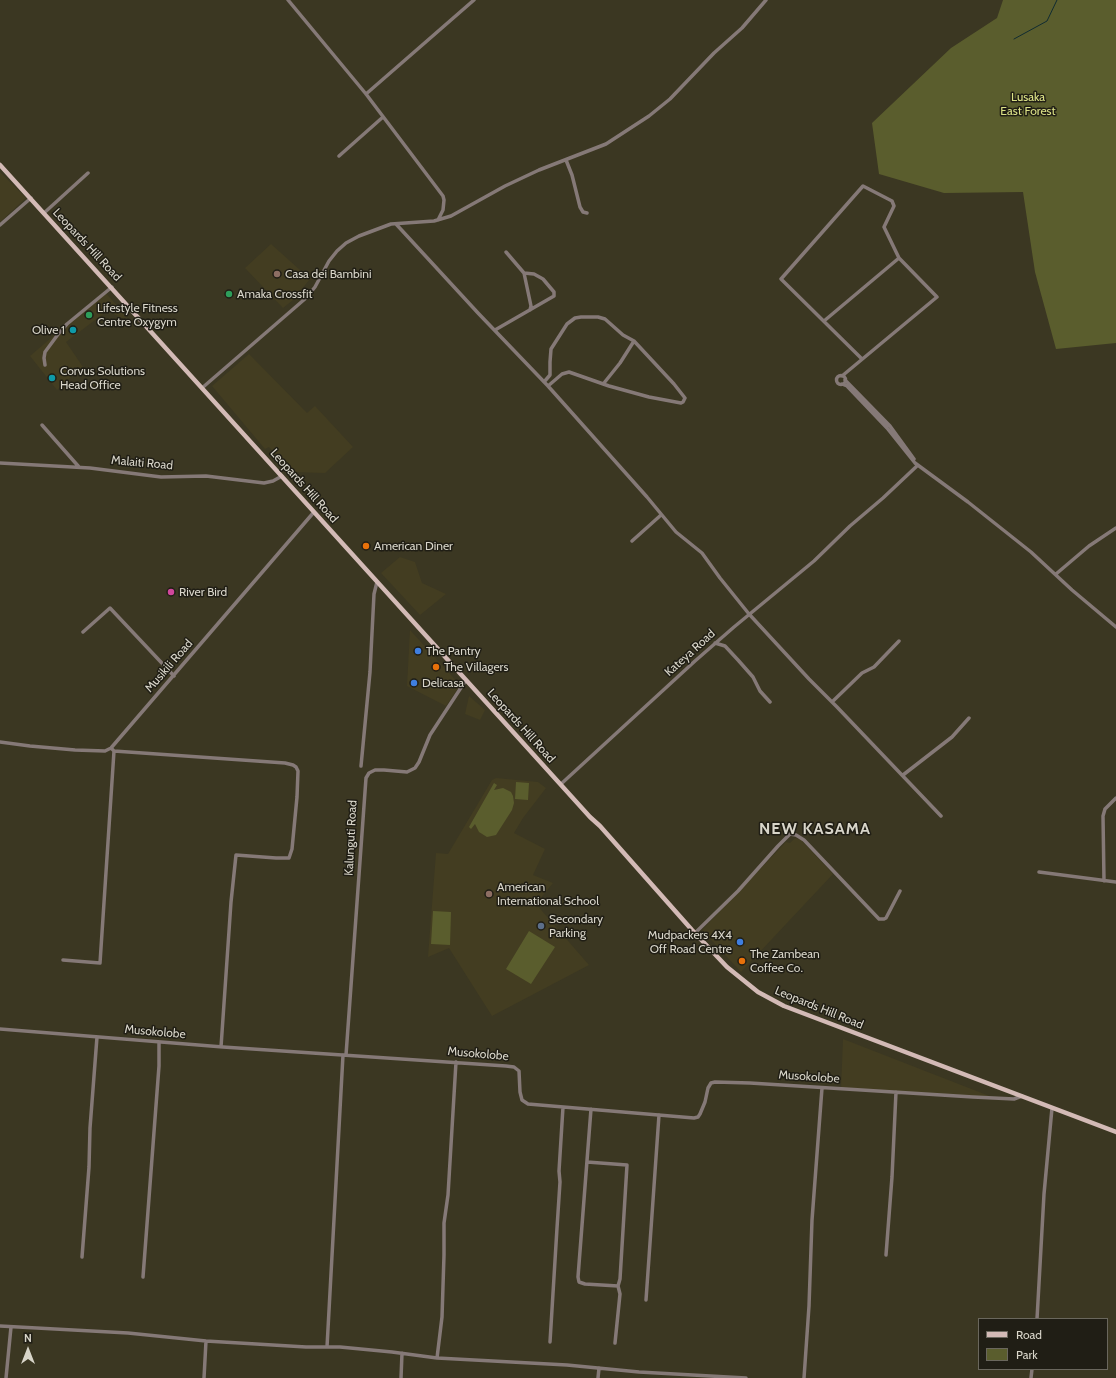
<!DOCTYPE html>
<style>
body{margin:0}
#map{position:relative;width:1116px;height:1378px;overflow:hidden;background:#3b3722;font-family:Cabin,sans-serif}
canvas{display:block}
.legend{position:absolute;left:978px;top:1318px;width:130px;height:52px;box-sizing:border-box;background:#201e15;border:1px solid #6a675d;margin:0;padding:5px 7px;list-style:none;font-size:12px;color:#d8d5c9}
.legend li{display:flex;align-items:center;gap:8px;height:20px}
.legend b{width:20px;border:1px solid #6a675d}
.north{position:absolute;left:8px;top:1330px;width:40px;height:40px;-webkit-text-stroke:3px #201e15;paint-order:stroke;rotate:0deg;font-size:11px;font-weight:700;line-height:16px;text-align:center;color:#d8d5c9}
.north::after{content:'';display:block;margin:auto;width:14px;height:18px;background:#d8d5c9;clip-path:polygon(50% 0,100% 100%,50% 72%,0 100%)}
</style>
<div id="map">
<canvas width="1116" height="1378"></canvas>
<ul class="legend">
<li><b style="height:5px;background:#d3bab6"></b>Road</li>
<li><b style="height:11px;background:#5a5d2d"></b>Park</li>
</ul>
<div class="north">N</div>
</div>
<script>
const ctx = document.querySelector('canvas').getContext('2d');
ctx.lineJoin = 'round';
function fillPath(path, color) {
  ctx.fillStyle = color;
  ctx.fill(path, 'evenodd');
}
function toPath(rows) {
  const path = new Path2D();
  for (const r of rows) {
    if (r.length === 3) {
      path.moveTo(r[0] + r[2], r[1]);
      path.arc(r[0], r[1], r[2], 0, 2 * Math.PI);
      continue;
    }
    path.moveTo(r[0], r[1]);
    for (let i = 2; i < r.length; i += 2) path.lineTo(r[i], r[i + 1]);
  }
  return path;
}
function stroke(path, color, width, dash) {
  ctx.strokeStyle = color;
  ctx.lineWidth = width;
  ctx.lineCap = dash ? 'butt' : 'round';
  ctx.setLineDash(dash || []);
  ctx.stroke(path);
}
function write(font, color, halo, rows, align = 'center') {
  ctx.font = font + ' Cabin,sans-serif';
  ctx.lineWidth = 3;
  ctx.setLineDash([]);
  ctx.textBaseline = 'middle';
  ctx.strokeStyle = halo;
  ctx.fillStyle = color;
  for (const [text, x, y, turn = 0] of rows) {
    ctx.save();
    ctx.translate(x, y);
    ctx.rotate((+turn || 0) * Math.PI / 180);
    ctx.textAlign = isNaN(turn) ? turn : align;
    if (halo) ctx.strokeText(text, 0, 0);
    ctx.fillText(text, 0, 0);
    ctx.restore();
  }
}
const built = toPath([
 [0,172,26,198,0,222],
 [271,244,310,279,293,300,283,308,245,268],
 [105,292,127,317,124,319,107,311,66,342,83,367,71,377,57,390,30,356],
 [249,354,307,413,315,406,353,447,325,473,291,472,269,447,265,449,212,386],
 [400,557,415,562,422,583,446,594,420,615,381,573],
 [410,630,460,685,446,706,407,686],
 [469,696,485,710,480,720,465,714],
 [496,778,538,782,546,788,523,818,514,833,545,849,533,875,553,883,536,904,589,965,492,1016,449,948,428,957,436,853,448,854,492,780],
 [795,838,801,840,833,874,741,972,702,930,786,842,790,843],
 [843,1039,992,1097,841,1089]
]);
const green = toPath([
 [1003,0,1116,0,1116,343,1056,349,1035,272,1023,192,944,193,879,174,872,123,951,48,997,18],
 [516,782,529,783,528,800,515,799],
 [494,783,497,785,494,790,503,788,511,792,513,796,514,803,512,810,496,835,487,837,479,832,475,824,471,829,469,827],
 [433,911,451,912,450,945,431,944],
 [529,931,555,947,531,984,506,969]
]);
const stream = toPath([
 [1014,39,1047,21,1057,0]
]);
const minor = toPath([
 [288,0,366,94,443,196,444,200,443,210,438,220],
 [366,94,474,0],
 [339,156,383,117],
 [566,160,572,175,580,207,583,212,587,213],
 [44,213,88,173],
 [396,224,478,313,548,386,647,497,676,532,702,553,720,578,749,614,809,679,837,707,941,816],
 [0,225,31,198],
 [506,252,524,273,531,306,530,310],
 [824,321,899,258],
 [495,330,554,296,554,292,543,279,534,274,524,273],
 [45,365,44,358,45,352,59,333,67,324,112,287],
 [841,380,4.5],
 [842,376,937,297,899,258,884,227,894,206,892,201,863,186,781,279,862,359],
 [845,380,890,426,914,459],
 [544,382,550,375,550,362,551,349,567,324,575,318,581,317,598,317,605,319,623,335,634,341,674,384,685,398,683,402,681,403,649,397,609,386,569,372,562,374,548,386],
 [604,383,620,363,634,341],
 [842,384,847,386,887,428,915,463,968,502,1031,552,1072,590,1116,627],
 [202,388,306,298,315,287,329,261,337,251,346,243,359,236,391,224,434,221,451,216,505,186,539,170,606,144,649,116,670,99,714,53,742,28,766,0],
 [42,425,79,467],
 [0,463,90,468,161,477,206,476,264,483,273,481,282,476],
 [632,541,661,515],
 [1056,574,1089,546,1116,528],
 [83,632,110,608,174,676],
 [715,643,725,646,738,660,753,677,760,691,770,702],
 [832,702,862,673,874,667,899,641],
 [0,742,30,746,75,750,105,751,111,748,314,512],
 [111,748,114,751,285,763,293,765,296,767,298,771,297,797,292,849,289,858,276,858,236,855,231,902,221,1047],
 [361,766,370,672,374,594,377,582],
 [903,775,952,737,969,718],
 [561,784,695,661,734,627,814,561,850,526,883,498,918,465],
 [1039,872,1116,882],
 [1104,881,1103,816,1105,809,1116,798],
 [695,933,738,891,778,846,790,834,796,835,804,840,879,919,884,919,886,918,900,891],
 [63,960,100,963,114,751],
 [0,1029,223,1047,506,1066,514,1067,519,1071,520,1092,522,1100,528,1104,694,1118,698,1117,700,1114,705,1102,708,1088,711,1083,715,1082,750,1083,973,1097,1014,1099,1022,1096],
 [346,1055,366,778,369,773,375,770,384,770,407,772,415,768,419,762,430,735,466,680],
 [591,1109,578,1277,579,1282,585,1284,618,1286,620,1294,615,1343],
 [587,1162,627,1165,620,1279,618,1286],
 [886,1255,892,1177,896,1092],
 [82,1257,89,1167,90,1128,97,1037],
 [143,1277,159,1066,159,1042],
 [646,1300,659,1115],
 [1037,1319,1044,1194,1052,1108],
 [0,1326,128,1333,206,1341,306,1347,340,1347,392,1352,437,1358,567,1365,639,1372,746,1378],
 [550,1342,557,1228,560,1182,559,1171,563,1107],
 [327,1347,343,1055],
 [437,1358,442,1317,444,1255,444,1223,448,1195,456,1062],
 [6,1378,11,1327],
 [204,1378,206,1341],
 [401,1378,402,1353],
 [598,1378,599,1368],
 [804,1378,809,1306,812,1220,822,1088],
 [1031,1378,1032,1369]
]);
const major = toPath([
 [0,165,590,817,600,826,692,930,727,967,758,992,784,1006,1116,1132]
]);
const markers = [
 [277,274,4,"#8d6e63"],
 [229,294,4,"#2e9e5b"],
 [89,315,4,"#2e9e5b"],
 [73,330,4,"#0f9aa8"],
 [52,378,4,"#0f9aa8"],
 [366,546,4,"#e8710a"],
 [171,592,4,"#d1479c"],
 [418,651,4,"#3f7fe0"],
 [436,667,4,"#e8710a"],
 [414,683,4,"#3f7fe0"],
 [489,894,4,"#8d6e63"],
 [541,926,4,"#5c6f8a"],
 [740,942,4,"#3f7fe0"],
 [742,961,4,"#e8710a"]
];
const parkNames = [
 ["Lusaka",1028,97],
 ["East Forest",1028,111]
];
const streetNames = [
 ["Leopards Hill Road",87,245,47],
 ["Malaiti Road",142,463,5],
 ["Leopards Hill Road",304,486,48],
 ["Kateya Road",690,653,-42],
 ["Musikili Road",169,666,-49],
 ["Leopards Hill Road",521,726,48],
 ["Kalunguti Road",351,838,-87],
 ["Leopards Hill Road",819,1008,22],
 ["Musokolobe",155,1032,5],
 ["Musokolobe",478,1054,5],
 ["Musokolobe",809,1077,4]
];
const poiNames = [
 ["Casa dei Bambini",285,274],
 ["Amaka Crossfit",237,294],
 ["Lifestyle Fitness",97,308],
 ["Centre Oxygym",97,322],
 ["Olive 1",65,330,"right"],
 ["Corvus Solutions",60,371],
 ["Head Office",60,385],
 ["American Diner",374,546],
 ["River Bird",179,592],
 ["The Pantry",426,651],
 ["The Villagers",444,667],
 ["Delicasa",422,683],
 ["American",497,887],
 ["International School",497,901],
 ["Secondary",549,919],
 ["Parking",549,933],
 ["Mudpackers 4X4",732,935,"right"],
 ["Off Road Centre",732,949,"right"],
 ["The Zambean",750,954],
 ["Coffee Co.",750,968]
];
const districtNames = [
 ["NEW KASAMA",815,829]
];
fillPath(built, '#433d21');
fillPath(green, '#5a5d2d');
stroke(stream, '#112c31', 1);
stroke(minor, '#857977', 3.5);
stroke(major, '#d3bab6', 4.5);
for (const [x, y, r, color] of markers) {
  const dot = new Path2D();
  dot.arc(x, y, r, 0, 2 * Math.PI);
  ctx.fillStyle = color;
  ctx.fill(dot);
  stroke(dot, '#201e15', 1.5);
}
write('12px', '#dbe186', '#201e15', parkNames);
write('12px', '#d8d5c9', '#201e15', streetNames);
write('12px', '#d8d5c9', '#201e15', poiNames, 'left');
ctx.letterSpacing = '1px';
write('bold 16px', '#d8d5c9', '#201e15', districtNames);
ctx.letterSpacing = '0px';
</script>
